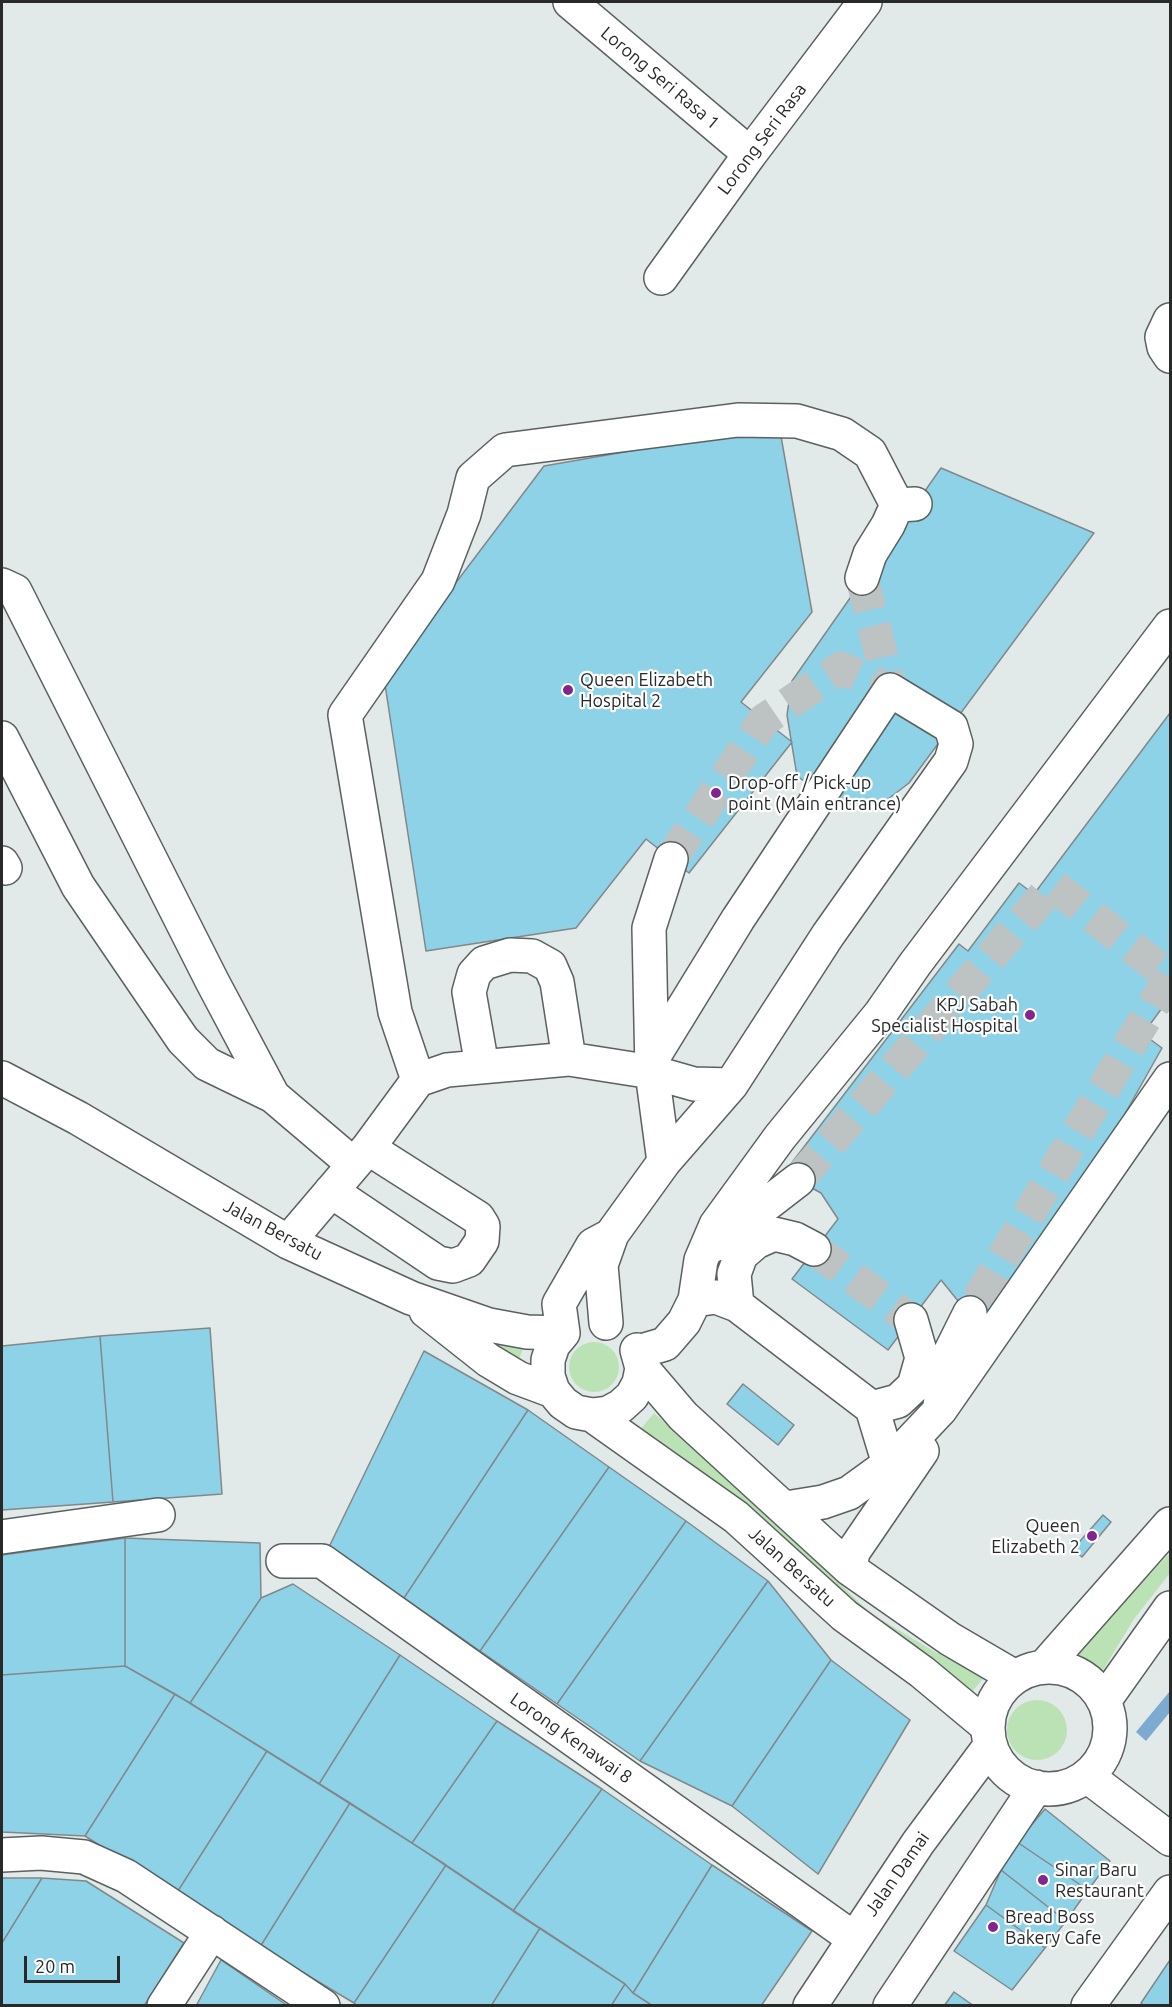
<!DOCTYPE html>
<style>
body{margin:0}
#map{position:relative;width:1172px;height:2007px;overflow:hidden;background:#e2e9e9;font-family:Ubuntu,sans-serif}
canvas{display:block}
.frame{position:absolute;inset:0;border:3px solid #282a2a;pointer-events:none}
.scale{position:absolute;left:24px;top:1956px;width:96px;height:27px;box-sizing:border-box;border:3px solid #282a2a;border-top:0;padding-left:8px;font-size:18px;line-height:21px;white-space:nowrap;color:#282a2a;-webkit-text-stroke:4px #fff;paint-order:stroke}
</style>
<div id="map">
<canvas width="1172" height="2007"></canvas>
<div class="frame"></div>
<div class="scale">20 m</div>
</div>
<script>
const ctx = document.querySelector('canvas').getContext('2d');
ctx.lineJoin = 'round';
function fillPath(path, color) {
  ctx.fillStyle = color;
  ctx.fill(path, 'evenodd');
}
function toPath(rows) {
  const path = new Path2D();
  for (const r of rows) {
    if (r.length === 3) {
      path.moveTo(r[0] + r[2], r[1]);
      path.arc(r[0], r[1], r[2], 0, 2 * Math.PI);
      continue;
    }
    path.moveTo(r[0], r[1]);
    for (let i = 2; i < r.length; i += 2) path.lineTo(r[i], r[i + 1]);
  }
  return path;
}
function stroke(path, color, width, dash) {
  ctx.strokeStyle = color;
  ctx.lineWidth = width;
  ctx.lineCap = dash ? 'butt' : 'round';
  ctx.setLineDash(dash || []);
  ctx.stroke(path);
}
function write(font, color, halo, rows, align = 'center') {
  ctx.font = font + ' Ubuntu,sans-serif';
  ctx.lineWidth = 4.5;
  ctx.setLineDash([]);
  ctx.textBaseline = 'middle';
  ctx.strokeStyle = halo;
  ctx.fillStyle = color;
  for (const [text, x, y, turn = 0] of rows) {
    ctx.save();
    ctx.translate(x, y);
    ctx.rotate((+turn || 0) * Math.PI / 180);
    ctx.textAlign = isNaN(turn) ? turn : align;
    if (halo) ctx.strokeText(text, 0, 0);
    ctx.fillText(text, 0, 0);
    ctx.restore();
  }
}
const green = toPath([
 [470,1333,497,1343,523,1348,516,1368],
 [594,1367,25],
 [654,1413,794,1539,867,1610,862,1610,710,1478,639,1431],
 [1170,1553,1170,1573,1134,1619,1097,1680,1073,1655],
 [882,1620,935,1652,985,1676,968,1697,881,1623],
 [1037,1730,30]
]);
const water = toPath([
 [1170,1691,1170,1712,1146,1741,1136,1732]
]);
const building = toPath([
 [779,425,812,612,741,702,792,742,689,873,646,839,576,928,426,951,384,678,544,466,779,425],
 [941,468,1094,533,909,783,883,803,836,804,797,776,787,715,792,681,941,468],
 [1170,713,1170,997,1143,1034,1162,1048,1005,1327,967,1312,941,1280,888,1350,792,1279,838,1219,821,1193,784,1173,959,944,968,951,1019,883,1034,894,1170,713],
 [210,1328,222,1494,113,1502,100,1336,210,1328],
 [100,1336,113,1502,2,1510,2,1346,100,1336],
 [424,1351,528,1410,404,1598,329,1547,424,1351],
 [743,1384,794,1425,778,1445,727,1404,743,1384],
 [528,1410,609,1467,480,1651,404,1598,528,1410],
 [609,1467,686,1521,557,1704,480,1651,609,1467],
 [1103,1515,1111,1522,1082,1557,1073,1549,1103,1515],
 [686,1521,768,1581,640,1761,557,1704,686,1521],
 [125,1538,260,1543,261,1598,190,1703,125,1666,125,1538],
 [125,1538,125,1666,2,1675,2,1555,125,1538],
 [768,1581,831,1660,732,1806,640,1761,768,1581],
 [293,1584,400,1655,319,1784,190,1703,261,1598,293,1584],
 [400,1655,497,1721,412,1843,319,1784,400,1655],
 [831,1660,910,1720,818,1874,732,1806,831,1660],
 [125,1666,175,1694,85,1836,2,1832,2,1675,125,1666],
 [175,1694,267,1751,176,1894,85,1836,175,1694],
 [497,1721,602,1789,513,1911,412,1843,497,1721],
 [267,1751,350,1803,260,1947,176,1894,267,1751],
 [602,1789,712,1865,633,1993,625,1984,513,1911,602,1789],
 [350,1803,446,1865,354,2003,260,1947,350,1803],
 [1045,1809,1110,1861,1088,1890,1017,1842,1045,1809],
 [1017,1842,1088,1890,1066,1921,1001,1870,1017,1842],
 [446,1865,540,1928,491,2006,358,2006,354,2003,446,1865],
 [712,1865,812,1931,761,2006,653,2006,633,1993,712,1865],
 [1001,1870,1066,1921,1045,1948,986,1905,1001,1870],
 [2,1878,42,1878,2,1943,2,1878],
 [42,1878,86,1881,184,1943,144,2006,2,2006,2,1943,42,1878],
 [986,1905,1045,1948,1012,1990,954,1951,986,1905],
 [540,1928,625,1984,611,2006,491,2006,540,1928],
 [221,1960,288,2006,196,2006,221,1960],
 [1170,1960,1170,2006,1144,2006,1141,2003,1170,1960],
 [625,1984,633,1993,653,2006,611,2006,625,1984],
 [954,1992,974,2006,944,2006,954,1992]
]);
const minorTunnel = toPath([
 [862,578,890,690],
 [671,859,764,720,841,668,890,690],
 [798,1180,1053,885,1170,977,970,1313],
 [814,1249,911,1320]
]);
const minor = toPath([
 [570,2,750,154],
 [661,278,750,154,865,2],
 [1170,320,1162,337,1164,347,1170,356],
 [862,578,870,554,888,525,897,505],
 [2,585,15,591,212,981,273,1096,353,1164],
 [2,738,78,886,183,1040,207,1064,273,1096],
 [2,863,5,868],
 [482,1066,469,992,474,974,484,963,510,955,532,956,550,966,557,982,569,1059],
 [2,1078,78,1118,288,1242,411,1298,489,1325,527,1332,563,1333],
 [418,1080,395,1012,345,715,438,581,464,514,473,478,505,450,738,420,797,421,842,434,870,453,897,505,915,504],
 [664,1162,652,1072,649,928,671,859],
 [331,1191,438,1263,453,1266,469,1260,482,1241,483,1226,478,1218,368,1148],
 [606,1238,593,1245,559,1304,563,1333,553,1345,548,1360,548,1376,553,1391,563,1403,576,1412,592,1415,608,1413,621,1406,632,1396,639,1383,642,1368,637,1350],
 [288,1242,368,1148,418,1080,447,1070,569,1059,652,1072,694,1084,731,1085],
 [714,1245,798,1180],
 [695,1300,716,1297,737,1305,872,1408,889,1464,849,1493,823,1502,786,1508],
 [737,1305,734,1274,741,1255,756,1242,774,1234,795,1239,814,1249],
 [426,1311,488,1360,518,1378,553,1391],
 [606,1323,601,1265,612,1234,664,1162,731,1085,828,935,951,761,956,744,951,727,890,690,738,919,652,1059],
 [638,1352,665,1344,684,1322,695,1300,701,1260,716,1225,780,1137,881,1013,915,964,1170,626],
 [642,1368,683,1416,850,1569,950,1639,1015,1677],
 [940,1406,946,1361,970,1313],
 [872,1408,898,1401,914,1386,922,1358,911,1320],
 [592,1415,736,1517,845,1616,922,1672,987,1726],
 [889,1464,940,1410,1170,1079],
 [2,1537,158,1515],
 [283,1561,322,1561,853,1938],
 [850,1569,853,1552,922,1451],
 [1087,1776,1170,1839],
 [2,1855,41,1853,84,1857,126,1876,323,2006],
 [164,2006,212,1932],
 [1088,2006,1170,1892]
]);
const major = toPath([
 [1044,1667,1170,1524],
 [1049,1728,61],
 [1104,1701,1170,1608],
 [810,2006,918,1843,990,1746],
 [890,2006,1036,1787]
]);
const markers = [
 [568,690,6,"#822591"],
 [716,793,6,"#822591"],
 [1030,1015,6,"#822591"],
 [1092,1536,6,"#822591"],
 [1043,1880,6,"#822591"],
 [993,1927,6,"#822591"]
];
const streetNames = [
 ["Lorong Seri Rasa 1",660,78,40],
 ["Lorong Seri Rasa",762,139,-53],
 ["Jalan Bersatu",273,1230,28],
 ["Jalan Bersatu",792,1567,42],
 ["Lorong Kenawai 8",571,1738,35],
 ["Jalan Damai",897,1874,-55]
];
const poiNames = [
 ["Queen Elizabeth",580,680],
 ["Hospital 2",580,701],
 ["Drop-off / Pick-up",728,783],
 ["point (Main entrance)",728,804],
 ["KPJ Sabah",1018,1005,"right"],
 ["Specialist Hospital",1018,1026,"right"],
 ["Queen",1080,1526,"right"],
 ["Elizabeth 2",1080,1547,"right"],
 ["Sinar Baru",1055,1870],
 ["Restaurant",1055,1891],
 ["Bread Boss",1005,1917],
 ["Bakery Cafe",1005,1938]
];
fillPath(green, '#bbe2b4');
fillPath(water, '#7caad1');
fillPath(building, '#8dd2e7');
stroke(building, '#82888a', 1.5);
stroke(minorTunnel, '#bdc3c3', 33, [33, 16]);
stroke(minor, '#5a6160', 36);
stroke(major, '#5a6160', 36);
stroke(minor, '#fff', 33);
stroke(major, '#fff', 33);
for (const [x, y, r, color] of markers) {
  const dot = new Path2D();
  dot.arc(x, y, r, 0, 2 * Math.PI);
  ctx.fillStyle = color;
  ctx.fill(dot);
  stroke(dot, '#fff', 2);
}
write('18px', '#282a2a', '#fff', streetNames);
write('18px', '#282a2a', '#fff', poiNames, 'left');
</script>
